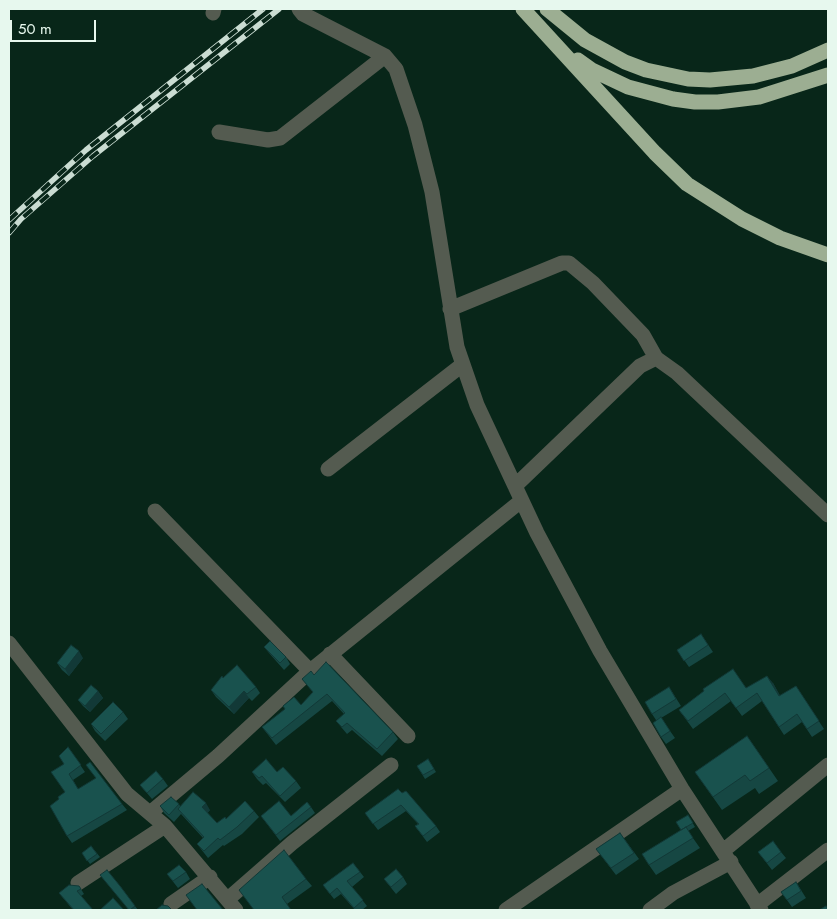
<!DOCTYPE html>
<style>
body{margin:0}
#map{position:relative;width:837px;height:919px;overflow:hidden;background:#082619;font-family:Jost,sans-serif}
canvas{display:block}
.frame{position:absolute;inset:0;border:10px solid #e7f8ee;pointer-events:none}
.scale{position:absolute;left:10px;top:20px;width:86px;height:22px;box-sizing:border-box;border:2px solid #e7f8ee;border-top:0;padding-left:6px;font-size:15px;line-height:18px;white-space:nowrap;color:#e7f8ee;-webkit-text-stroke:4px #082619;paint-order:stroke}
</style>
<div id="map">
<canvas width="837" height="919"></canvas>
<div class="frame"></div>
<div class="scale">50 m</div>
</div>
<script>
const ctx = document.querySelector('canvas').getContext('2d');
ctx.lineJoin = 'round';
function toPath(rows) {
  const path = new Path2D();
  for (const r of rows) {
    path.moveTo(r[0], r[1]);
    for (let i = 2; i < r.length; i += 2) path.lineTo(r[i], r[i + 1]);
  }
  return path;
}
function stroke(path, color, width, dash) {
  ctx.strokeStyle = color;
  ctx.lineWidth = width;
  ctx.lineCap = dash ? 'butt' : 'round';
  ctx.setLineDash(dash || []);
  ctx.stroke(path);
}
function fillPath(path, color) {
  ctx.fillStyle = color;
  ctx.fill(path, 'evenodd');
}
const minor = toPath([
 [299,9,303,14,385,56,396,69,415,125,432,192,457,347,477,405,537,533,600,651,682,789,761,910],
 [213,13,214,9],
 [219,132,268,140,280,138,385,56],
 [450,309,562,263,569,263,593,283,643,335,656,358],
 [328,469,462,365],
 [515,486,640,366,656,358,677,373,828,515],
 [155,511,310,671],
 [9,643,127,794,165,826,236,910],
 [330,654,408,736],
 [150,813,218,756,310,671,521,501],
 [723,851,828,765],
 [78,883,165,826],
 [228,899,292,843,391,765],
 [171,904,210,877],
 [757,905,828,850],
 [506,910,682,789],
 [650,910,673,893,731,862]
]);
const highway = toPath([
 [523,9,655,153,687,184,742,219,780,238,828,255],
 [547,9,585,40,625,62,646,70,688,79,710,80,753,76,792,66,828,50],
 [578,60,592,70,628,87,673,99,695,102,718,102,759,97,828,75]
]);
const rail = toPath([
 [9,220,86,150,263,9],
 [9,233,21,219,93,156,279,9]
]);
const wall = toPath([
 [701,634,713,652,689,667,677,650],
 [264,647,286,657,290,664,284,670,269,653],
 [83,658,69,676,62,670,57,663],
 [314,675,393,732,398,739,382,756,352,730,347,734,336,721,344,714,332,701,276,745,262,727,301,705,313,692,302,679],
 [223,678,256,687,260,693,252,701,249,698,234,714,216,697,211,690],
 [773,683,780,696,796,686,824,729,812,737,802,722,784,735,762,701,742,716,731,701,693,729,679,710,704,691,746,688],
 [669,687,681,706,661,718,675,738,666,744,661,737,656,720,652,714],
 [98,691,103,698,90,712,83,706,78,700],
 [123,712,128,719,105,741,95,731,91,724],
 [747,736,778,781,759,794,755,788,722,810,695,772],
 [68,747,85,772,73,780,78,789,122,804,127,810,72,843,67,836,59,799,65,792,64,764],
 [428,759,436,772,425,779,417,766],
 [252,772,277,772,296,781,301,788,285,802,266,783,263,785,257,779],
 [163,779,168,786,152,799,140,785],
 [402,793,436,826,440,832,427,842,415,826,418,824,406,811,378,830,365,813],
 [179,804,180,806,210,810,207,813,217,823,226,819,254,811,259,817,242,834,224,846,223,845,208,858,197,844,203,838,181,814,174,822,164,813,160,806],
 [311,807,315,813,280,841,261,816,291,816],
 [688,815,695,827,688,831,700,848,656,875,649,865,681,830],
 [620,833,639,859,616,875,596,849],
 [91,846,100,857,90,864,82,853],
 [758,852,781,852,786,858,772,870],
 [353,863,364,877,352,887,367,906,362,910,355,910,341,894,334,899,323,885],
 [186,872,190,879,178,888,167,874],
 [403,877,407,884,396,894,384,879],
 [306,879,312,886,287,904,239,890],
 [796,882,806,898,792,907,781,892],
 [79,886,84,894,81,896,93,910,73,910,59,893],
 [120,886,138,910,128,910]
]);
const shadedWall = toPath([
 [79,651,83,658,69,676,65,669],
 [767,676,773,683,785,704,779,696],
 [98,691,103,698,90,712,85,706],
 [244,691,249,698,234,714,229,707],
 [206,803,210,810,207,814,202,807]
]);
const building = toPath([
 [701,634,708,645,684,661,677,650,701,634],
 [270,641,286,657,280,663,264,647,270,641],
 [71,645,79,651,65,669,57,663,71,645],
 [326,662,393,732,377,749,347,723,342,727,336,721,345,713,327,694,272,738,262,727,285,709,283,706,294,697,301,705,313,692,302,679,311,671,314,675,326,662],
 [237,665,256,687,247,694,244,691,229,707,211,690,222,676,223,678,237,665],
 [733,669,746,688,767,676,779,696,796,686,819,721,807,729,797,714,779,727,757,693,736,708,725,693,688,721,679,710,704,691,703,689,733,669],
 [91,685,98,691,85,706,78,700,91,685],
 [669,687,676,699,652,714,645,702,669,687],
 [113,702,123,712,101,734,91,724,113,702],
 [661,717,670,731,661,737,653,723,661,717],
 [747,736,769,768,750,781,745,775,713,797,695,772,747,736],
 [68,747,81,765,69,774,78,789,96,778,86,765,90,762,122,804,67,836,50,806,59,799,58,797,65,792,51,772,64,764,59,756,68,747],
 [266,759,277,772,283,767,296,781,280,796,262,776,259,778,252,772,266,759],
 [428,759,434,769,423,775,417,766,428,759],
 [156,771,163,779,147,793,140,785,156,771],
 [398,789,402,793,406,791,436,826,423,836,415,826,419,824,401,805,373,824,365,813,398,789],
 [193,792,206,803,202,807,217,823,225,817,226,819,245,801,254,811,237,827,220,840,218,838,204,851,197,844,204,837,178,809,193,792],
 [171,797,179,804,169,815,160,806,171,797],
 [279,801,291,816,307,802,311,807,276,835,261,816,279,801],
 [688,815,693,823,681,830,676,822,688,815],
 [686,827,693,838,649,865,642,854,686,827],
 [620,833,634,853,611,868,596,849,620,833],
 [773,841,781,852,767,863,758,852,773,841],
 [91,846,97,854,87,861,82,853,91,846],
 [284,850,306,879,282,897,291,910,254,910,239,890,284,850],
 [353,863,360,872,347,881,363,900,354,908,337,888,330,894,323,885,353,863],
 [179,865,186,872,173,881,167,874,179,865],
 [396,869,403,877,391,887,384,879,396,869],
 [107,870,120,886,135,906,130,910,129,910,100,875,107,870],
 [796,882,801,891,787,900,781,892,796,882],
 [202,884,223,910,197,910,186,895,202,884],
 [69,885,79,886,81,889,77,891,93,910,74,910,59,893,69,885],
 [113,898,124,910,100,910,113,898],
 [162,905,168,906,172,910,156,910,162,905],
 [826,906,828,909,828,910,819,910,826,906]
]);
stroke(minor, '#545b50', 15);
stroke(highway, '#9cae92', 15);
stroke(rail, '#cadcd2', 5.5);
stroke(rail, '#082619', 4, [11]);
fillPath(wall, '#164743');
fillPath(shadedWall, '#123937');
fillPath(building, '#19524e');
stroke(building, '#123937', 1);
</script>
